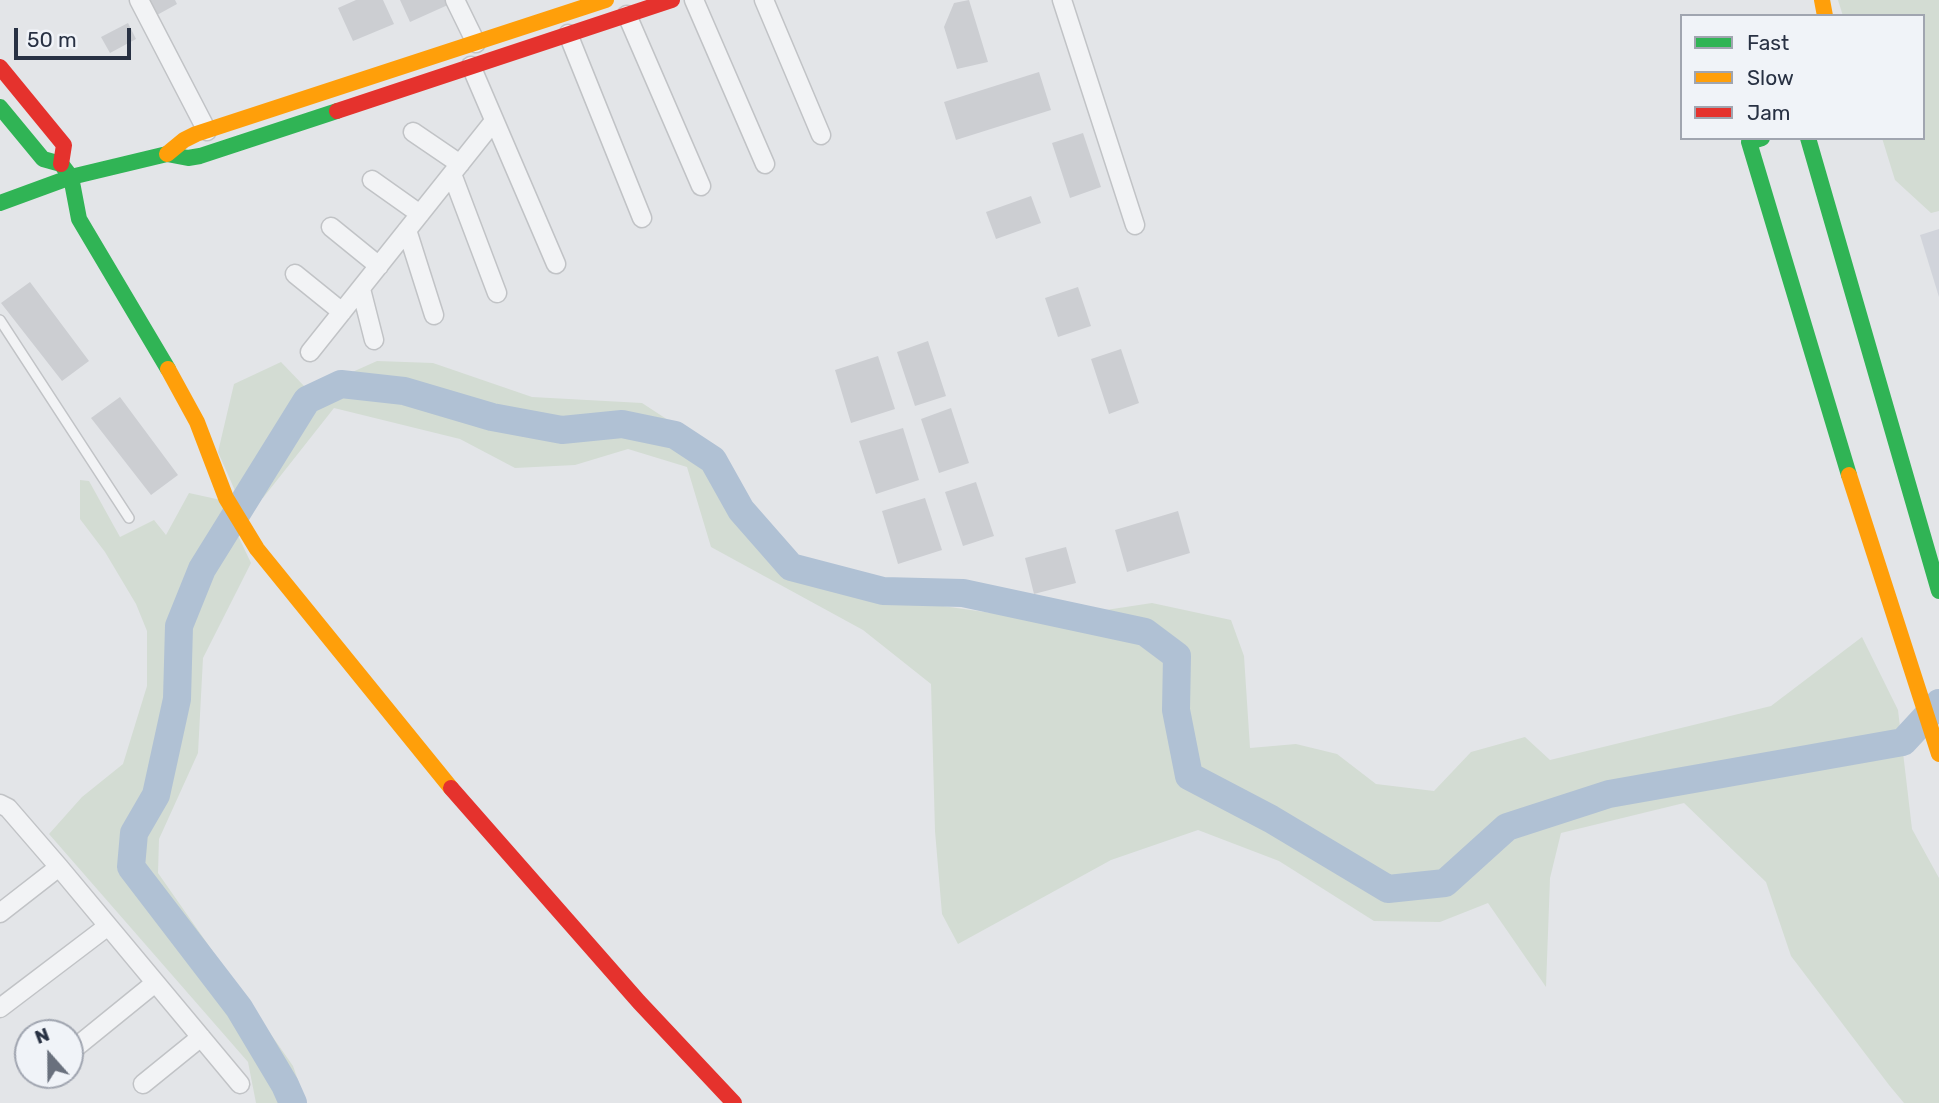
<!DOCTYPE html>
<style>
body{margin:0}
#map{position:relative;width:1939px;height:1103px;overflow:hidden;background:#e3e5e8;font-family:Rubik,sans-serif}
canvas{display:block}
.legend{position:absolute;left:1680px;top:14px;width:245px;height:126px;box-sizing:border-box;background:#f0f3f8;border:2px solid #a0a5b0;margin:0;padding:9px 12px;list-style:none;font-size:21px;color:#283143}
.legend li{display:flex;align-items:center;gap:14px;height:35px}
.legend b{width:35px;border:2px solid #a0a5b0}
.north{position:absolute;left:14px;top:1019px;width:70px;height:70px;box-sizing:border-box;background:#f0f3f8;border:2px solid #a0a5b0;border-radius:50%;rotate:339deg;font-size:19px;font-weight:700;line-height:28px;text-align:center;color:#283143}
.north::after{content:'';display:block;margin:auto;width:24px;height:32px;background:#69707d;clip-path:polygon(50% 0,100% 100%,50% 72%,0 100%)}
.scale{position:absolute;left:14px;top:28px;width:117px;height:32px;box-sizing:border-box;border:4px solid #283143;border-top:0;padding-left:9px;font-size:21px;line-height:24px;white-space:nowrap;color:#283143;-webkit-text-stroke:5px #f0f3f8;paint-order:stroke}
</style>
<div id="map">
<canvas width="1939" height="1103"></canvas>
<ul class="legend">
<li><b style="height:9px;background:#30b455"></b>Fast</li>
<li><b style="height:9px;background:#ff9f0a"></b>Slow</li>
<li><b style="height:9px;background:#e5322d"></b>Jam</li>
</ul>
<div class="north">N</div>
<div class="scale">50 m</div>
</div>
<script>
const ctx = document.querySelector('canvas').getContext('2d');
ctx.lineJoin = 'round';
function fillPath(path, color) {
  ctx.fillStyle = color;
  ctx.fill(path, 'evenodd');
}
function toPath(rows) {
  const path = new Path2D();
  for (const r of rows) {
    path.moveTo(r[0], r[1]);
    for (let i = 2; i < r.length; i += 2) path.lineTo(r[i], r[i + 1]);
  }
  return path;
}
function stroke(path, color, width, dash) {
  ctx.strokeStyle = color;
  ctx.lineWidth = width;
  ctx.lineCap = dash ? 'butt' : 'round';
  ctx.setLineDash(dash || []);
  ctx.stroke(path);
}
const built = toPath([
 [1939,229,1939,297,1920,235]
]);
const green = toPath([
 [1838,0,1939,0,1939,211,1931,213,1895,180,1882,138,1923,138,1923,16,1843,16],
 [377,361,433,363,532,397,642,403,711,448,731,518,786,572,839,587,936,605,1040,620,1152,603,1231,620,1244,656,1250,748,1296,744,1337,754,1376,784,1434,791,1471,752,1525,737,1550,760,1771,706,1862,637,1898,710,1912,829,1939,878,1939,1103,1904,1103,1889,1085,1791,956,1766,882,1684,803,1561,833,1550,878,1546,987,1488,903,1440,922,1374,921,1279,861,1198,830,1111,860,958,944,942,914,935,831,931,684,863,630,711,547,687,467,628,449,575,465,515,468,460,439,334,408,263,498,236,493,218,452,234,384,281,362,305,387,319,387],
 [80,480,89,481,120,537,154,520,166,535,189,493,221,500,251,563,203,658,198,753,159,839,158,873,293,1066,306,1103,256,1103,248,1062,49,834,82,797,123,764,147,686,147,631,136,604,105,552,80,519]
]);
const river = toPath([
 [293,1103,285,1085,239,1008,131,867,134,833,156,795,177,699,179,626,202,569,307,400,341,384,404,391,492,417,562,430,622,424,675,435,713,460,741,510,791,567,883,591,963,593,1145,632,1177,656,1176,710,1189,776,1271,819,1388,889,1445,883,1507,827,1609,794,1903,742,1939,703]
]);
const building = toPath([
 [149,0,175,0,177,4,157,15],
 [356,0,383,0,394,24,353,41,338,8],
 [400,0,448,0,450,4,410,22],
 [969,0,988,62,957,69,944,27,954,3],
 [128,23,136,39,110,53,101,37],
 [1039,72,1051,110,956,140,944,102],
 [1083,133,1101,187,1070,198,1052,143],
 [1031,196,1041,223,996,239,986,212],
 [30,282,89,361,62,381,1,303],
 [1078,287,1091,326,1058,337,1045,298],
 [928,341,946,396,915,406,897,352],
 [1121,349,1139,403,1109,414,1091,359],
 [878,356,895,409,851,423,835,370],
 [120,397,178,475,151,495,91,418],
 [951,408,969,463,939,473,921,419],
 [903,428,919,480,876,494,859,441],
 [976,482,994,536,963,546,945,492],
 [925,498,942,550,898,564,882,511],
 [1178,511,1190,553,1127,572,1115,530],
 [1066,547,1076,583,1034,594,1025,558]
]);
const lane = toPath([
 [0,320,129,518]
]);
const street = toPath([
 [139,0,207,131],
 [455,0,476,43],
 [694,0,765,164],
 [764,0,821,135],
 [1062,0,1135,225],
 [627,15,701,186],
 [568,34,642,218],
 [471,66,556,264],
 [413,132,460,164],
 [452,174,497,293],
 [372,180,420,214],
 [331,227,379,266],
 [407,230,434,315],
 [295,274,342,312],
 [361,289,374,340],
 [310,352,494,121],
 [0,804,8,808,59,867,240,1084],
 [0,913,59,867],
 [0,1008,108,926],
 [70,1052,155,983],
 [143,1084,201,1037]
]);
const fast = toPath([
 [0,107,43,159,61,164,71,177,79,219,168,369],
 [1762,138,1749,142,1849,475],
 [1808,138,1939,591],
 [0,203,71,177,167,154,188,158,200,156,337,111]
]);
const slow = toPath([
 [1822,0,1825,16],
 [167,154,184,140,196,134,606,0],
 [168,369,197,422,226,498,257,549,451,788],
 [1849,475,1939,754]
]);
const jam = toPath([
 [0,67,64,145,61,164],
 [337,111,672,0],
 [451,788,639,1002,734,1103]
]);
fillPath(built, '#d1d4db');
fillPath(green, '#d3dcd3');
stroke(river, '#b0c1d4', 28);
fillPath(building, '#ccced2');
stroke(lane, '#c1c3c6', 12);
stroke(street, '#c1c3c6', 21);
stroke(lane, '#f2f3f5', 9);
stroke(street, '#f2f3f5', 18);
stroke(fast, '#30b455', 16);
stroke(slow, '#ff9f0a', 16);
stroke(jam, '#e5322d', 16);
</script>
